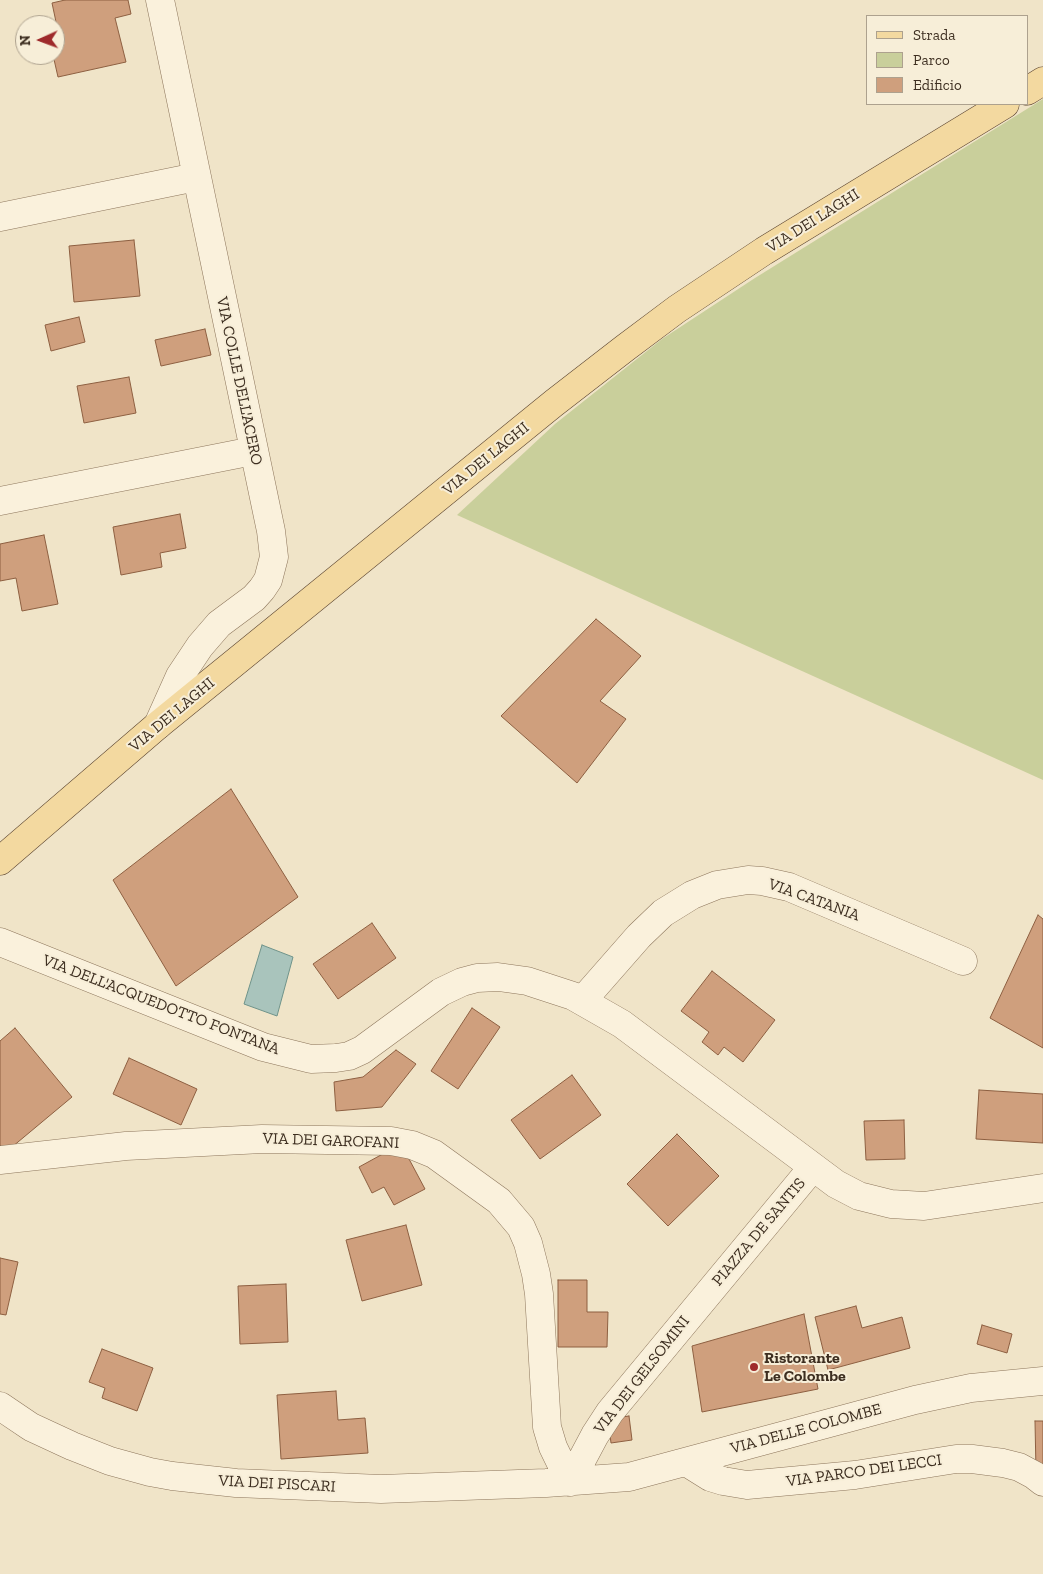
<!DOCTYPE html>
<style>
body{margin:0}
#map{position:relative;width:1043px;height:1574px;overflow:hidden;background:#f0e4c8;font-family:"Zilla Slab",serif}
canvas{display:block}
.legend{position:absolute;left:866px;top:15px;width:162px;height:90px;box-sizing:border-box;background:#f7eed8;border:1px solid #ada18e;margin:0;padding:6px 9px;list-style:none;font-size:15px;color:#3d2e20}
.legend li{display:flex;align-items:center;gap:10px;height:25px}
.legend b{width:25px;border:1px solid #ada18e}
.north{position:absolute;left:15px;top:15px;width:50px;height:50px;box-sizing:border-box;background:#f7eed8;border:1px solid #ada18e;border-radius:50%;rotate:268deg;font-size:14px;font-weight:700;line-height:20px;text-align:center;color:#3d2e20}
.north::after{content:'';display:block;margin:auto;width:18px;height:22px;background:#9e2a2b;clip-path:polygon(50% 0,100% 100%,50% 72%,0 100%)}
</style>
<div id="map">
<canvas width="1043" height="1574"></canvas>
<ul class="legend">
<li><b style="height:6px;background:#f3d9a0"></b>Strada</li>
<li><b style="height:14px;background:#c9cf9b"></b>Parco</li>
<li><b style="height:14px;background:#cf9f7d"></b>Edificio</li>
</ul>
<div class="north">N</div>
</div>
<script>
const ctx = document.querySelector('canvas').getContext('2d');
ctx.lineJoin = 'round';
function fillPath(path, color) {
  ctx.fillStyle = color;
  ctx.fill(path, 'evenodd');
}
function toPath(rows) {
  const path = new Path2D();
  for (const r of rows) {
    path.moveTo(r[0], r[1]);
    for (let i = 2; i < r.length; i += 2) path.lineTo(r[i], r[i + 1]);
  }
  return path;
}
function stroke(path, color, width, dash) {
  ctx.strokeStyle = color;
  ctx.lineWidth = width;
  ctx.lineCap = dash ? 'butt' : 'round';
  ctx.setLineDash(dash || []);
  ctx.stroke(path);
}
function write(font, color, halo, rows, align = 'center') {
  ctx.font = font + ' "Zilla Slab",serif';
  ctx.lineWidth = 4;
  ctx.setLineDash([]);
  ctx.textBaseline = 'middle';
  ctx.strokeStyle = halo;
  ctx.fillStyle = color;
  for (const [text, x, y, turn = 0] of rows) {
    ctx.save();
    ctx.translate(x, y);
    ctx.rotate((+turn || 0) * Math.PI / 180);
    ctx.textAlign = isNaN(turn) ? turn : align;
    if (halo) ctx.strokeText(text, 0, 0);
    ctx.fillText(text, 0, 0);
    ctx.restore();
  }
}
const green = toPath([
 [1043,99,1043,780,457,515,555,424,662,339,755,278]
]);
const water = toPath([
 [262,945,293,957,277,1016,244,1004,262,945]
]);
const building = toPath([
 [65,0,128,0,131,14,115,18,126,62,58,77,53,55,55,55,55,37,59,36,52,3,65,0],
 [134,240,140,296,74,302,69,246,134,240],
 [79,317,85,342,51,351,45,325,79,317],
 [205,329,211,355,161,366,155,340,205,329],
 [129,377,136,413,84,423,77,386,129,377],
 [180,514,186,548,160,553,162,567,121,575,113,527,180,514],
 [44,535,58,604,22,611,16,578,0,581,0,544,44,535],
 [596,619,641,656,600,701,626,719,577,783,501,716,596,619],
 [231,789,298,897,176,986,113,880,231,789],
 [1038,915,1043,919,1043,1048,990,1018,1038,915],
 [372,923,396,958,338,999,313,964,372,923],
 [712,971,775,1020,743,1062,724,1047,718,1055,702,1042,709,1032,681,1011,712,971],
 [472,1008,500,1027,458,1089,431,1071,472,1008],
 [15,1028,72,1097,6,1152,0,1145,0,1041,15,1028],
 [396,1050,416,1064,382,1107,336,1111,334,1082,363,1077,396,1050],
 [129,1058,197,1089,181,1125,113,1094,129,1058],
 [572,1075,601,1115,540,1159,511,1120,572,1075],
 [979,1090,1043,1094,1043,1143,976,1139,979,1090],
 [904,1120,905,1159,866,1160,864,1121,904,1120],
 [677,1134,719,1176,668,1226,627,1184,677,1134],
 [401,1144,425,1189,394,1205,384,1187,372,1193,359,1167,401,1144],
 [406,1225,422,1285,362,1301,346,1240,406,1225],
 [0,1258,18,1262,6,1315,0,1314,0,1258],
 [558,1280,587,1280,587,1312,608,1312,607,1347,558,1347,558,1280],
 [286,1284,288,1342,240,1344,238,1286,286,1284],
 [856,1306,862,1328,902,1317,910,1348,828,1370,815,1317,856,1306],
 [804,1314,818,1389,702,1412,692,1346,804,1314],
 [982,1325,1012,1334,1007,1353,977,1344,982,1325],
 [102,1349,153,1368,137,1411,102,1398,105,1388,89,1382,102,1349],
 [336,1391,338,1420,365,1418,368,1453,281,1459,277,1395,336,1391],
 [629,1416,632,1440,611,1443,608,1419,629,1416],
 [1035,1421,1043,1421,1043,1471,1036,1471,1035,1421]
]);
const minor = toPath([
 [0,217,196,177],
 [0,501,253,451],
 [158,725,180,676,200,646,219,624,254,598,262,589,268,580,274,557,271,531,160,0],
 [0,942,263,1047,311,1059,336,1058,349,1056,362,1050,441,992,462,982,477,978,498,977,527,981,573,996,622,1024,836,1184,859,1196,891,1204,924,1206,1043,1188],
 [582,1001,639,936,663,913,692,895,717,885,748,880,762,881,789,887,963,961],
 [0,1160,126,1146,262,1139,391,1141,412,1145,434,1154,499,1201,521,1227,528,1243,536,1274,539,1294,547,1427,553,1447,570,1482],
 [0,1406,31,1427,72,1446,110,1461,150,1472,172,1476,236,1483,381,1489,546,1483,629,1477,915,1400,971,1388,1043,1381],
 [686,1462,710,1477,723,1481,747,1485,855,1475,956,1459,972,1459,1003,1463,1019,1467,1034,1475,1043,1482],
 [570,1482,595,1435,610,1412,813,1167]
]);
const major = toPath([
 [1027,91,1043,81],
 [0,861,158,725,554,403,625,348,677,309,764,251,1005,104]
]);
const markers = [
 [754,1367,5,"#9e2a2b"]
];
const streetNames = [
 ["VIA DEI LAGHI",813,221,-32],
 ["VIA COLLE DELL'ACERO",239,381,78],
 ["VIA DEI LAGHI",486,459,-39],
 ["VIA DEI LAGHI",172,715,-40],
 ["VIA CATANIA",814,900,20],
 ["VIA DELL'ACQUEDOTTO FONTANA",161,1005,21],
 ["VIA DEI GAROFANI",331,1141,2],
 ["PIAZZA DE SANTIS",759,1232,-50],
 ["VIA DEI GELSOMINI",642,1375,-52],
 ["VIA DELLE COLOMBE",806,1429,-15],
 ["VIA PARCO DEI LECCI",864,1471,-8],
 ["VIA DEI PISCARI",277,1484,3]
];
const poiNames = [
 ["Ristorante",764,1358],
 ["Le Colombe",764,1376]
];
fillPath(green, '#c9cf9b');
fillPath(water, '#a9c4bc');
stroke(water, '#6f938a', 1);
fillPath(building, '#cf9f7d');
stroke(building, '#8d5f41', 1);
stroke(minor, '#8d765c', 29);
stroke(major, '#5b4430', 29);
stroke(minor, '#faf1dc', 28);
stroke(major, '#f3d9a0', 28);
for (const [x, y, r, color] of markers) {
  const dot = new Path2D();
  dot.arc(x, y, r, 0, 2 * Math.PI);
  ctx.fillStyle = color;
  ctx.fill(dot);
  stroke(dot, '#f7eed8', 2);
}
write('16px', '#3d2e20', '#f7eed8', streetNames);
write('bold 16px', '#3d2e20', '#f7eed8', poiNames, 'left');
</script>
